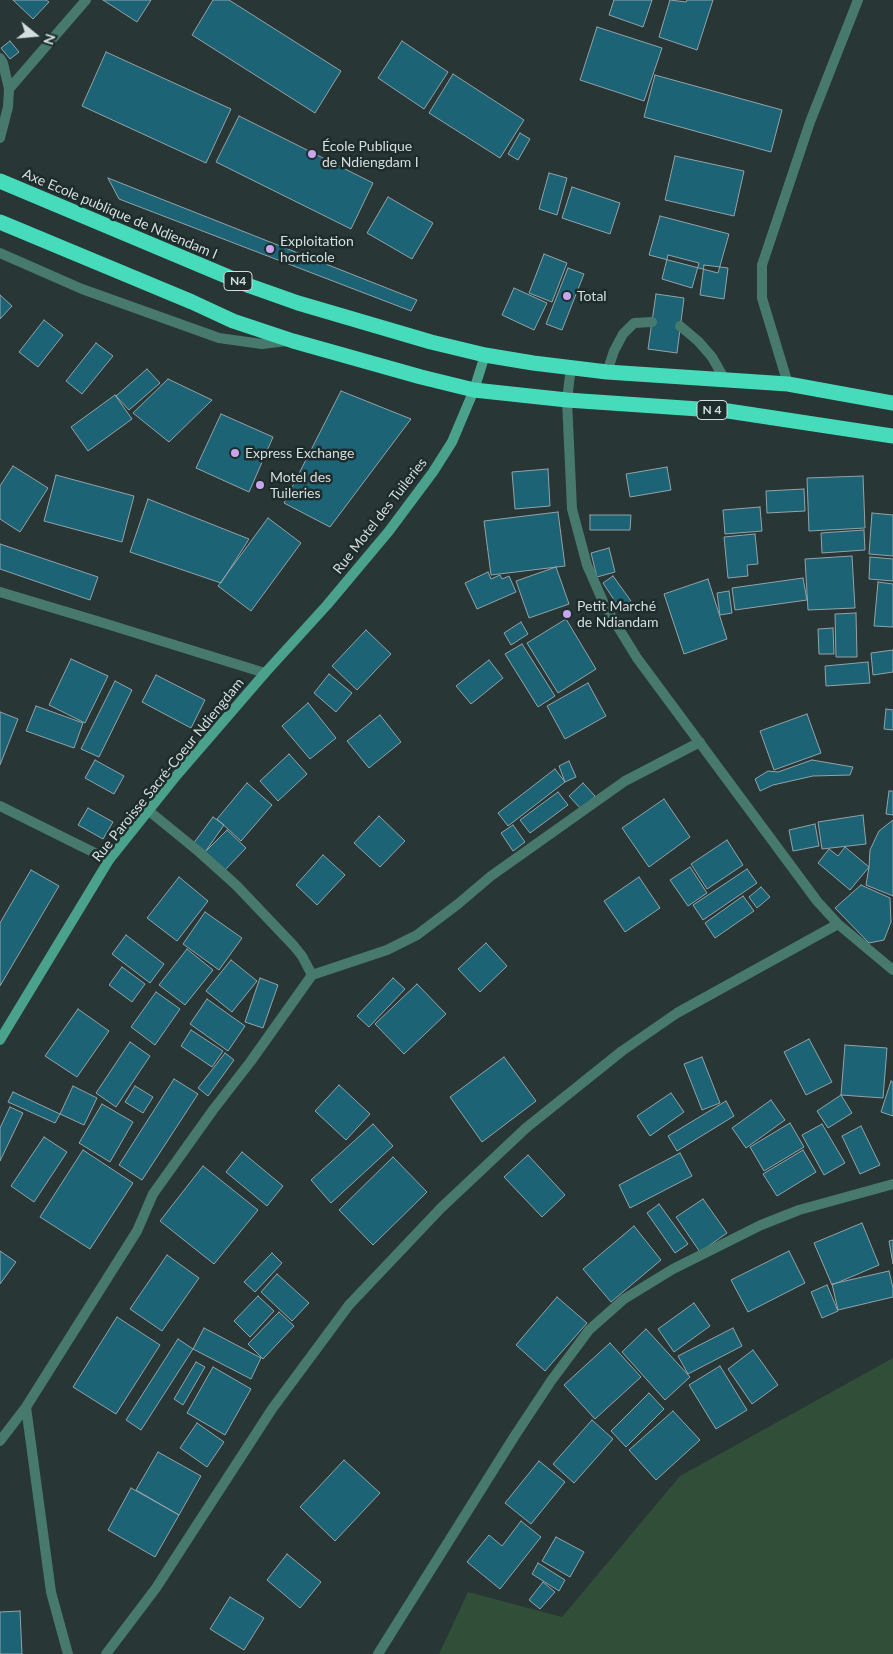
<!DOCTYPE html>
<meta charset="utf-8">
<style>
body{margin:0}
#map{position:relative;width:893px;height:1654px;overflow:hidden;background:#283636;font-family:Lato,sans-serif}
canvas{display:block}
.north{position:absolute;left:10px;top:10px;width:50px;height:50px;-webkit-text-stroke:4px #1e2c2c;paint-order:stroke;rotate:107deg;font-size:14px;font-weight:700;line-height:20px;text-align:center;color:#d5dede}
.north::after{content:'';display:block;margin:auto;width:18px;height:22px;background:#d5dede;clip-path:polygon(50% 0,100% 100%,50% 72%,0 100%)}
</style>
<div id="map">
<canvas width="893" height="1654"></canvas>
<div class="north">N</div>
</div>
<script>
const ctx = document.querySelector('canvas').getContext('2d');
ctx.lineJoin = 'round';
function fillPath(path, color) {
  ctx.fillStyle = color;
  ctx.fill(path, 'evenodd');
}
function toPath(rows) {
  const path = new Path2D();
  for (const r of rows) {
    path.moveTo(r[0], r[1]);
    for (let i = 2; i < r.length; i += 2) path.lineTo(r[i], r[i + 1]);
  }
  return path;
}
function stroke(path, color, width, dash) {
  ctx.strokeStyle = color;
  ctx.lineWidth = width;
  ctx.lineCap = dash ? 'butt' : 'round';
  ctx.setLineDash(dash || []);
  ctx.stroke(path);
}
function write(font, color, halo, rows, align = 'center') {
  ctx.font = font + ' Lato,sans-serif';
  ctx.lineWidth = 5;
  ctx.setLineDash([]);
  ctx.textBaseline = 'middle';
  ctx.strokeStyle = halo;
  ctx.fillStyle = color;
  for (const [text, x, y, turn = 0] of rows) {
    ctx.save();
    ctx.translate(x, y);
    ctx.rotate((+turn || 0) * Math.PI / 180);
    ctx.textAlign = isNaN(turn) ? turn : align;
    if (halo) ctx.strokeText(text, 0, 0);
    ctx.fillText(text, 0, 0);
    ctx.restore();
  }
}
const green = toPath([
 [893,1358,893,1654,439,1654,468,1592,562,1617,680,1476]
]);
const building = toPath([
 [13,0,46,0,49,2,33,19,13,0],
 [103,0,151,0,137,22,103,0],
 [213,0,229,0,341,71,315,113,192,35,213,0],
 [614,0,652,0,643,27,609,15,614,0],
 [670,0,686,2,687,0,713,0,697,50,659,37,670,0],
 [597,27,662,48,644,101,580,80,597,27],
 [10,41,19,52,10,59,1,48,10,41],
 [402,41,448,72,424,109,378,78,402,41],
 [106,52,231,109,206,163,82,106,106,52],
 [453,74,524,120,500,158,429,113,453,74],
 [655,75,782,110,771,152,644,117,655,75],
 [239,116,373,183,351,229,216,162,239,116],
 [520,133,530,139,518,160,508,154,520,133],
 [675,156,744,171,734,216,665,200,675,156],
 [549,173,567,178,557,215,539,209,549,173],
 [108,178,417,300,411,311,119,199,108,178],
 [572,187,620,203,610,234,562,218,572,187],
 [388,197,433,223,412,259,367,233,388,197],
 [660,216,729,234,718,273,649,255,660,216],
 [544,254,567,263,552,302,529,293,544,254],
 [668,255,699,263,692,288,662,279,668,255],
 [704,265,728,268,724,299,700,295,704,265],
 [568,268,584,274,562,330,546,324,568,268],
 [514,288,547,303,534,330,502,315,514,288],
 [656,294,684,298,677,353,648,349,656,294],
 [0,295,12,306,0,319,0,295],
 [44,320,63,335,38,367,19,352,44,320],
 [96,343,113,356,82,394,66,381,96,343],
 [147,369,160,383,129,410,116,396,147,369],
 [168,379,212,400,169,442,133,413,168,379],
 [341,391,411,419,330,527,284,503,341,391],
 [115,395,132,419,88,451,71,427,115,395],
 [221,414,273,437,249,492,196,468,221,414],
 [13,466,48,488,20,532,0,519,0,486,13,466],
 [667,467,671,490,630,497,626,474,667,467],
 [548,469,550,506,515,509,512,472,548,469],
 [56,475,134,496,122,542,44,521,56,475],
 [863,476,865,528,809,531,807,478,863,476],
 [804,489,805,511,767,513,766,491,804,489],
 [148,499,249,539,221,583,130,552,148,499],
 [760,507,762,531,725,534,723,510,760,507],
 [558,512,565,566,491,575,484,521,558,512],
 [872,513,893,515,893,556,869,554,872,513],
 [590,515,631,515,630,530,590,530,590,515],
 [268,518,301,543,251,611,218,586,268,518],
 [864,530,865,550,822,553,821,533,864,530],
 [755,534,758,564,747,565,748,576,728,578,724,537,755,534],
 [0,544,98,577,90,600,0,569,0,544],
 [609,548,615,572,597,577,591,553,609,548],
 [852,556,855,608,808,610,805,559,852,556],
 [870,557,893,559,893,581,869,579,870,557],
 [556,567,569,604,529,618,516,581,556,567],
 [488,572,491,579,500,575,502,579,509,576,516,592,477,609,465,583,488,572],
 [613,576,631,601,620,609,603,583,613,576],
 [803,578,807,600,735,610,732,588,803,578],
 [708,579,727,639,684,654,664,594,708,579],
 [878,582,893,584,893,627,874,626,878,582],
 [729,591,732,613,720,615,717,593,729,591],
 [856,613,857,657,836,657,835,614,856,613],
 [566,619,596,669,558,693,527,643,566,619],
 [521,622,528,634,511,645,504,633,521,622],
 [833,628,834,654,819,654,818,629,833,628],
 [366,630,391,654,357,690,332,666,366,630],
 [522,644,555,696,538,707,505,654,522,644],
 [893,650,893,672,873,675,871,653,893,650],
 [71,659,108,676,85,723,49,705,71,659],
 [489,660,503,678,471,704,456,686,489,660],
 [868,662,870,683,826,686,825,666,868,662],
 [329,674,352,693,336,712,314,693,329,674],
 [156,675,205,700,191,728,142,702,156,675],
 [115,681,132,690,99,757,81,749,115,681],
 [588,683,606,716,565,739,547,706,588,683],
 [308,703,336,738,310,759,282,726,308,703],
 [36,706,83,723,74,748,26,731,36,706],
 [886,709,893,710,893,730,884,729,886,709],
 [0,712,18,719,0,765,0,712],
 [807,714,821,753,774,770,760,731,807,714],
 [380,715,401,742,369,768,347,741,380,715],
 [289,754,307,774,278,801,260,781,289,754],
 [95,760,124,776,114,794,85,778,95,760],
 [812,760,853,767,850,775,813,776,773,785,760,791,755,779,768,771,778,772,812,760],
 [569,761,576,777,565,782,559,766,569,761],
 [555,769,565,782,508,826,498,813,555,769],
 [247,783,272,805,241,841,217,819,247,783],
 [583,783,595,796,581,809,569,796,583,783],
 [889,791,893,791,893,815,886,814,889,791],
 [558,792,568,805,530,833,520,820,558,792],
 [664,799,690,837,649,867,622,828,664,799],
 [88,808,113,822,103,839,78,825,88,808],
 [863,815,866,844,822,849,818,822,863,815],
 [379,816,405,841,380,867,354,843,379,816],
 [213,817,224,825,205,852,193,844,213,817],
 [893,820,893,896,866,885,869,867,870,850,879,831,893,820],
 [815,824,819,846,793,851,789,830,815,824],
 [513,825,525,842,513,851,501,833,513,825],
 [227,830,246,848,224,871,205,852,227,830],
 [727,840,743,865,707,889,691,864,727,840],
 [845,847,869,867,850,890,818,863,829,849,838,856,845,847],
 [323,855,345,875,317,905,296,885,323,855],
 [690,867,707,893,688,906,670,880,690,867],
 [747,869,757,883,703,920,693,905,747,869],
 [31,870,59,886,0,986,0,923,31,870],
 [179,877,208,901,177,941,147,918,179,877],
 [639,877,660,908,625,932,604,901,639,877],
 [861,885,890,898,891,922,884,940,869,943,835,908,861,885],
 [761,887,770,897,757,908,749,897,761,887],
 [743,896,754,911,715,938,705,923,743,896],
 [205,912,242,938,219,970,183,944,205,912],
 [126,935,164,964,150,983,112,954,126,935],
 [486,943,507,966,480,992,458,969,486,943],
 [187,949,213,970,185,1005,159,985,187,949],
 [231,960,257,981,232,1012,206,991,231,960],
 [122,967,145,984,132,1002,109,985,122,967],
 [260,978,278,985,263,1028,245,1022,260,978],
 [393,978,405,989,369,1027,357,1016,393,978],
 [417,984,446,1014,404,1054,375,1024,417,984],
 [156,992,180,1009,155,1045,131,1027,156,992],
 [207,999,245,1026,228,1051,190,1024,207,999],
 [78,1009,109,1031,77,1077,45,1056,78,1009],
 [191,1030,223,1051,212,1067,181,1046,191,1030],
 [809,1039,832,1082,806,1095,784,1052,809,1039],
 [130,1042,150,1056,116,1107,96,1093,130,1042],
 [845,1045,887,1048,883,1098,841,1095,845,1045],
 [225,1053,234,1060,208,1096,198,1088,225,1053],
 [504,1057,536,1101,482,1142,450,1097,504,1057],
 [702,1057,720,1103,702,1110,684,1064,702,1057],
 [174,1079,198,1094,142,1180,119,1165,174,1079],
 [891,1081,893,1082,893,1116,881,1112,891,1081],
 [339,1085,370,1114,346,1140,315,1111,339,1085],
 [73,1086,97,1098,84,1125,60,1114,73,1086],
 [135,1086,153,1097,143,1113,125,1102,135,1086],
 [13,1092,60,1114,55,1123,8,1102,13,1092],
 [671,1093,684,1112,650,1136,637,1116,671,1093],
 [841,1095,852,1113,828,1128,817,1111,841,1095],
 [771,1100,785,1120,746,1148,732,1128,771,1100],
 [726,1101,734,1116,677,1151,668,1136,726,1101],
 [102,1104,133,1122,110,1162,79,1143,102,1104],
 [10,1107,23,1113,0,1161,0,1128,10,1107],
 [790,1123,804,1147,764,1171,750,1147,790,1123],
 [373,1124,393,1146,331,1203,311,1180,373,1124],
 [822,1124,845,1163,824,1175,802,1135,822,1124],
 [861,1126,880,1165,860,1174,842,1136,861,1126],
 [44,1137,67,1152,34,1202,11,1186,44,1137],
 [83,1150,133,1183,90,1249,40,1217,83,1150],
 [803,1150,816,1172,777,1196,763,1174,803,1150],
 [242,1152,283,1186,267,1206,226,1172,242,1152],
 [680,1153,692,1176,630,1208,619,1185,680,1153],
 [528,1155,565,1195,542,1217,504,1177,528,1155],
 [393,1157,427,1192,373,1245,339,1210,393,1157],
 [203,1166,258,1210,214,1264,160,1221,203,1166],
 [703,1199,727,1233,700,1252,676,1217,703,1199],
 [659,1204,688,1244,675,1253,647,1213,659,1204],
 [862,1223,879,1265,832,1285,814,1243,862,1223],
 [634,1226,661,1260,611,1302,583,1269,634,1226],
 [893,1240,893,1264,889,1241,893,1240],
 [0,1251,16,1262,0,1284,0,1251],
 [789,1251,805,1283,748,1312,731,1280,789,1251],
 [272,1253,282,1263,255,1292,244,1282,272,1253],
 [167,1255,199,1278,162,1331,130,1309,167,1255],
 [889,1271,893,1288,893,1297,838,1310,832,1284,889,1271],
 [277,1274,309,1303,292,1321,261,1292,277,1274],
 [827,1285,838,1311,822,1318,811,1292,827,1285],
 [258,1296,274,1311,250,1337,234,1321,258,1296],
 [557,1297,587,1323,545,1371,516,1345,557,1297],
 [694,1303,710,1326,674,1352,658,1329,694,1303],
 [279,1312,294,1326,263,1359,248,1344,279,1312],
 [117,1317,160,1345,116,1414,73,1387,117,1317],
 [204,1328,261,1358,251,1379,193,1349,204,1328],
 [733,1328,742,1346,688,1374,678,1356,733,1328],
 [646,1329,690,1377,665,1400,622,1352,646,1329],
 [178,1339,193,1349,141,1430,126,1420,178,1339],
 [610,1343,641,1377,595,1419,564,1385,610,1343],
 [753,1350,778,1385,752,1404,728,1369,753,1350],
 [196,1362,205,1367,183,1405,174,1399,196,1362],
 [720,1366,747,1410,716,1429,689,1385,720,1366],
 [213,1367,251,1389,225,1435,187,1413,213,1367],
 [649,1393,664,1409,626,1447,611,1431,649,1393],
 [673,1411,700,1440,656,1480,629,1450,673,1411],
 [592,1420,613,1439,574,1483,553,1464,592,1420],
 [197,1423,224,1442,207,1467,180,1448,197,1423],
 [158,1452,201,1476,179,1515,136,1490,158,1452],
 [344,1460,380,1493,335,1541,300,1507,344,1460],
 [539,1461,565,1482,531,1524,505,1503,539,1461],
 [131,1488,179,1515,155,1557,108,1530,131,1488],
 [521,1521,541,1537,500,1589,467,1562,489,1535,502,1546,521,1521],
 [556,1537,584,1552,570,1577,542,1561,556,1537],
 [287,1554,321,1582,300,1608,267,1580,287,1554],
 [538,1563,565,1580,559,1591,532,1574,538,1563],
 [543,1582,555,1592,540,1609,529,1600,543,1582],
 [230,1597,264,1618,244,1650,210,1629,230,1597],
 [20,1611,22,1654,0,1654,0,1612,20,1611]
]);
const lane = toPath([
 [680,326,698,341,712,357,725,380],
 [607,372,614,351,623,334,634,323,652,322]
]);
const street = toPath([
 [0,58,3,63,9,89,8,107,0,138],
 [9,89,86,0],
 [0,253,82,289,219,338,262,344,287,341],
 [571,367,567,400,572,509,587,565,605,606,637,658,817,901,838,924,893,970],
 [788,384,762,298,762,265,810,122,858,0],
 [0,592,97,621,265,673],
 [0,806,109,860],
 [149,811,198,851,236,885,294,946,302,956,312,975],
 [26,1407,51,1592,68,1654],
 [0,1441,26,1407,137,1231,153,1194,213,1110,251,1061,312,975,387,950,417,935,458,904,491,876,625,781,700,742],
 [106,1654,156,1588,272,1409,349,1305,441,1208,526,1128,622,1051,677,1013,838,924],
 [378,1654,514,1437,551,1381,589,1330,624,1299,673,1269,761,1225,799,1210,893,1184]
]);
const secondary = toPath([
 [0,1040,109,860,177,775,265,673,327,605,389,531,433,472,452,442,474,390,485,355]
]);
const highway = toPath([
 [0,181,250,286,298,303,431,342,485,355,533,363,607,372,788,384,893,403],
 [0,222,192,302,233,321,293,341,421,377,474,390,567,400,728,411,893,436]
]);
const markers = [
 [312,154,5,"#c9a5ee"],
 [270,249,5,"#c9a5ee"],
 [567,296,5,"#c9a5ee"],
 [235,453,5,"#c9a5ee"],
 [260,485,5,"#c9a5ee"],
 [567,614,5,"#c9a5ee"]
];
const shields = [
 [238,281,28],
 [712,410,30]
];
const shieldNames = [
 ["N4",238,281],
 ["N 4",712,410]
];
const poiNames = [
 ["École Publique",322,146],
 ["de Ndiengdam I",322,162],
 ["Exploitation",280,241],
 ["horticole",280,257],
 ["Total",577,296],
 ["Express Exchange",245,453],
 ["Motel des",270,477],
 ["Tuileries",270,493],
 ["Petit Marché",577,606],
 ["de Ndiandam",577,622]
];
const streetNames = [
 ["Axe Ecole publique de Ndiendam I",120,214,23],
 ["Rue Motel des Tuileries",380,516,-52],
 ["Rue Paroisse Sacré-Coeur Ndiengdam",168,770,-51]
];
fillPath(green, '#314e39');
fillPath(building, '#1b6375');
stroke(building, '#93a3a8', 1);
stroke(lane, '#477a6c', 10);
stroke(street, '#477a6c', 10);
stroke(secondary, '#4aa28c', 10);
stroke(highway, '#46dcbb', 15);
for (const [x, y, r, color] of markers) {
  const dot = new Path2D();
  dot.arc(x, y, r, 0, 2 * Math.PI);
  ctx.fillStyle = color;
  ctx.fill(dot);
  stroke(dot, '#1e2c2c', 2);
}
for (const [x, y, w] of shields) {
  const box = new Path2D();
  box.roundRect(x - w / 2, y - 9.5, w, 19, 4);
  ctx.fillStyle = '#1e2c2c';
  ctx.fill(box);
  stroke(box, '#d5dede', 1);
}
write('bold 12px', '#d5dede', null, shieldNames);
write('14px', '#d5dede', '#1e2c2c', poiNames, 'left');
write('14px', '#d5dede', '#1e2c2c', streetNames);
</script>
